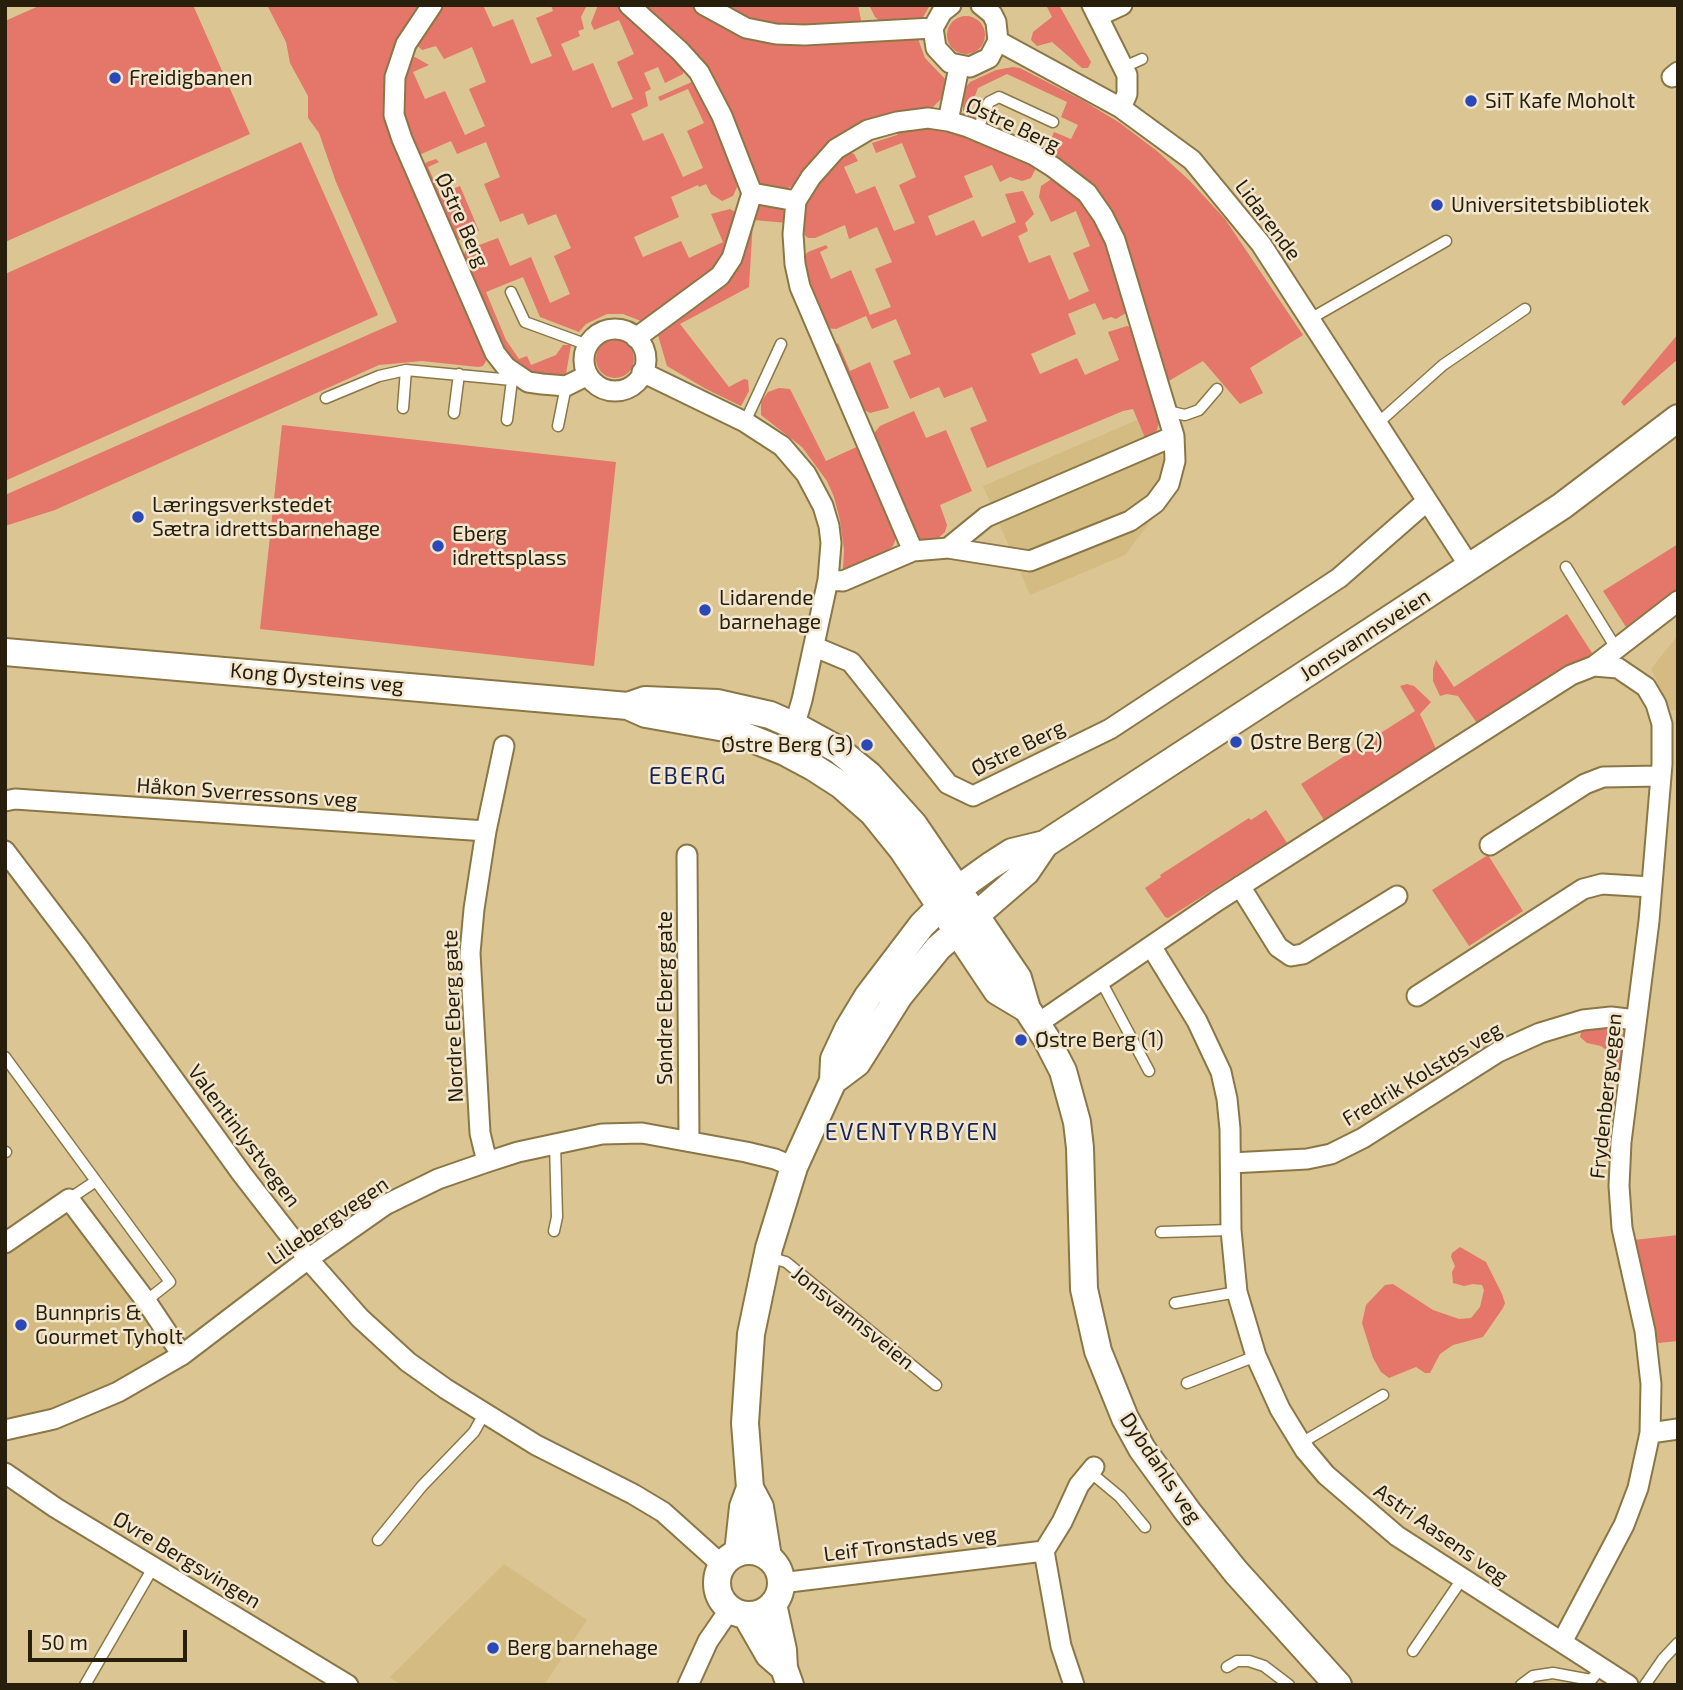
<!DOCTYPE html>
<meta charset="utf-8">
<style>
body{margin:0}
#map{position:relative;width:1683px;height:1690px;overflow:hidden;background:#dbc592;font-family:"Exo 2",sans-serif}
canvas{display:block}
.frame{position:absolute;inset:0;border:7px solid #271f0b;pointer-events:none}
.scale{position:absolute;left:28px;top:1630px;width:159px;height:32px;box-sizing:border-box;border:4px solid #271f0b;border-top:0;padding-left:9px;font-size:21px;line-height:24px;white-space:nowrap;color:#271f0b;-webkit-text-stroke:5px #f2e7ce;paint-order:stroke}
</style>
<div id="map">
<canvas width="1683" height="1690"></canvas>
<div class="frame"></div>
<div class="scale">50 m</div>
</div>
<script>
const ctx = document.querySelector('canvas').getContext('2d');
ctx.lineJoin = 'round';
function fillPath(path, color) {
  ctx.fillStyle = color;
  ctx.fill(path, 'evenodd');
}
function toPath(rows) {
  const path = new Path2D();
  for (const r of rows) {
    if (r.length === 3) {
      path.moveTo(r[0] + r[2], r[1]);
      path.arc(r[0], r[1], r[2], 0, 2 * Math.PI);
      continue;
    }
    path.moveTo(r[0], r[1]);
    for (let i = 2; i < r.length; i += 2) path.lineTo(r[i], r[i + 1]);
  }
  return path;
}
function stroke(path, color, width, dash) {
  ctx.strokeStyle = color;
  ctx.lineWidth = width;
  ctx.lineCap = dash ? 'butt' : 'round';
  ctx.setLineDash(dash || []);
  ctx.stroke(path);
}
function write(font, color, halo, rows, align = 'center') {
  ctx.font = font + ' "Exo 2",sans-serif';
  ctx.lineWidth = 5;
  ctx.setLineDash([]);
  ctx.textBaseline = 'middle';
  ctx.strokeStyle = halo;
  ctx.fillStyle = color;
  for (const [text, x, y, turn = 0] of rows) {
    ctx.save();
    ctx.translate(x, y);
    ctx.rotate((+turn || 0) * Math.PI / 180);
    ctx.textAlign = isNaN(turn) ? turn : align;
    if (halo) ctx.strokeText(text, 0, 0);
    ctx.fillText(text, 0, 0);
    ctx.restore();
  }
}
const built = toPath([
 [1137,420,1145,438,1152,435,1176,488,1125,555,1030,595,983,486],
 [1678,635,1678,710,1671,710,1651,669],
 [69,1199,182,1355,5,1430,5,1243],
 [504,1564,587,1620,544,1685,401,1685,390,1677]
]);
const green = toPath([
 [41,5,193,5,250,134,5,242,5,21],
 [267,5,420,5,405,26,390,63,386,88,487,356,486,361,483,366,478,367,422,361,379,365,55,510,5,526,5,495,397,322,336,182,319,133,308,118,308,96,290,63,286,42],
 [442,5,483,5,493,27,513,19,531,64,552,56,536,18,553,11,551,5,587,5,581,17,584,29,578,31,580,36,561,44,573,71,593,63,612,108,633,99,617,62,634,54,619,20,594,30,591,23,598,5,619,5,680,61,684,68,683,74,665,83,658,67,644,73,651,89,645,92,648,106,631,114,643,141,663,133,683,177,703,168,687,131,704,123,688,89,660,101,658,97,694,81,701,86,736,174,737,187,733,196,722,201,711,194,706,184,699,187,698,185,671,197,679,217,634,237,643,257,681,241,689,258,723,242,711,214,730,209,735,212,737,217,731,245,715,271,646,321,641,321,623,314,607,314,586,324,579,332,540,317,523,277,486,292,506,340,519,359,527,356,531,365,556,355,563,345,571,345,566,374,537,377,516,365,505,354,463,256,466,250,498,238,510,266,531,257,550,303,570,294,554,256,571,248,556,214,528,225,523,213,500,222,484,184,500,177,486,142,457,154,451,141,419,155,403,113,403,77,411,58,415,57,429,65,413,72,425,99,445,91,465,135,485,126,469,89,486,82,472,47,444,59,436,46,422,50,416,44],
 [639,5,694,5,706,15,731,28,917,36,925,58,947,81,941,99,930,110,897,115,793,186,786,189,767,187,754,179,730,118],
 [715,5,858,5,861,20,859,23,786,29,763,26],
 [869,5,930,5,922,19,880,21,875,17],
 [1046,5,1059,5,1091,62,1088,68,1082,68,1052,42,1037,46,1031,40,1033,32,1052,17],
 [966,35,19],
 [1013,67,1020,68,1084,101,1120,123,1157,151,1189,180,1225,219,1303,335,1250,368,1263,393,1240,404,1203,361,1167,382,1127,254,1038,151,1041,145,1047,148,1054,132,1071,139,1078,125,1061,117,1067,102,1007,74,978,88,969,111,975,115,973,119,963,111,963,91,970,82,996,70],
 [932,127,976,138,1033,164,1035,170,1031,178,1022,181,1010,177,1000,182,992,165,964,176,973,197,928,216,936,236,974,220,982,237,1016,222,1005,194,1023,191,1034,214,1025,223,1028,231,1018,236,1029,263,1050,255,1069,300,1089,291,1073,253,1090,246,1076,211,1051,222,1039,197,1041,186,1050,180,1056,180,1072,189,1106,235,1128,306,1126,313,1116,319,1111,317,1103,320,1095,303,1068,314,1076,334,1031,354,1040,374,1077,358,1085,375,1119,360,1108,332,1127,326,1136,330,1160,418,1157,430,1152,435,1145,438,1133,409,1123,411,987,468,970,428,987,421,972,387,944,398,939,387,910,399,893,361,911,354,896,319,872,329,866,316,836,329,826,328,810,295,802,258,808,252,826,245,828,248,820,252,831,279,851,270,870,315,891,307,875,269,892,262,877,227,849,239,845,225,815,238,808,238,801,232,803,211,813,183,847,151,854,154,858,161,844,167,856,194,875,186,894,231,915,223,899,185,916,177,902,143,876,153,872,143,897,135,897,130],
 [301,142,378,315,7,480,5,274],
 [436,159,439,162,428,167,440,194,460,186,479,231,459,240,456,241,423,166,427,162],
 [764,203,780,205,788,218,788,223,753,220,749,287,680,324,729,387,744,379,748,380,749,391,741,406,706,389,667,366,657,332,725,280,757,205],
 [1678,334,1678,359,1624,406,1621,402],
 [615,359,19],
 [838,343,850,371,870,362,889,408,870,413,859,407,834,347],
 [779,388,790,389,826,461,861,445,898,533,893,546,879,558,843,569,844,550,840,520,834,497,827,481,802,447,761,415,761,402,768,392],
 [914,411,926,438,946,430,972,491,940,505,947,525,945,532,935,541,920,541,913,533,875,443,875,432,880,426],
 [282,425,616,462,594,666,260,629],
 [1678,544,1678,593,1626,627,1603,591],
 [1567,614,1592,653,1587,658,1561,668,1477,723,1458,696,1447,694,1440,696,1433,681,1433,669,1436,660,1454,687],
 [1407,684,1414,686,1431,702,1420,714,1436,749,1324,820,1301,784,1415,711,1400,686],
 [1266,810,1287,843,1168,918,1165,917,1145,888,1161,877,1160,875,1249,818,1251,820],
 [1488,855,1523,911,1469,946,1432,890],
 [1604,1025,1616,1027,1622,1033,1625,1044,1622,1068,1617,1070,1613,1066,1606,1050,1601,1046,1587,1043,1580,1037,1582,1029],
 [1678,1235,1678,1341,1658,1343,1634,1240],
 [1460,1247,1486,1262,1502,1294,1505,1303,1503,1308,1483,1337,1453,1345,1440,1354,1430,1373,1425,1373,1416,1367,1389,1378,1381,1372,1373,1358,1362,1323,1366,1305,1385,1285,1393,1284,1433,1310,1459,1319,1471,1318,1480,1307,1484,1290,1482,1285,1473,1284,1464,1286,1453,1283,1452,1272,1455,1266,1451,1257,1452,1253]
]);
const lane = toPath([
 [1124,67,1142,59],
 [977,131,989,102,999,97,1053,122],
 [511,292,525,322,588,345],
 [1310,319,1446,241],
 [326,398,379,376,406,370,512,380,515,376],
 [403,408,406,370],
 [1167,411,1185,415,1199,410,1217,389],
 [454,413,459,374],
 [507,420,512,380],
 [745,422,781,344],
 [1378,423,1443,365,1525,309],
 [558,426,566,386],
 [1566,567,1616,648],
 [1101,981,1149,1071],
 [5,1057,170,1282,146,1301],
 [5,1152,6,1152],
 [69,1199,96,1181],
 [554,1231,557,1217,555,1143],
 [1161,1232,1231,1230],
 [768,1257,786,1262,936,1385],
 [1175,1303,1237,1292],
 [1187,1383,1256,1356],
 [1301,1443,1383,1395],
 [1090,1472,1120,1497,1145,1527],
 [378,1540,422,1486,474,1432,484,1414],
 [1413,1651,1462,1579],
 [1227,1667,1237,1661,1249,1661,1264,1666,1289,1685],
 [85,1685,154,1566],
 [1521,1685,1533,1676,1553,1673,1591,1680,1601,1668],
 [1645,1685,1663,1659,1678,1643]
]);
const street = toPath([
 [432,5,406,44,395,77,394,115,402,139,495,353,506,367,528,382,542,384,566,386,588,375],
 [629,5,680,51,699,72,722,116,752,193,732,258,720,276,636,338],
 [704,5,746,28,776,34,805,35,933,28],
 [951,5,942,12,933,28,936,48,950,63,970,67,989,58,998,41,996,22,992,14,981,5],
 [1092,5,1127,75,1127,94,1121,108],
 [1098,16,1122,5],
 [998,41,1121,108,1192,160,1261,244,1470,567],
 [1672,77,1678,72],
 [948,121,959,67],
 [752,193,796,201],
 [615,360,31],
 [642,372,745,422,782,446,806,474,823,506,829,526,831,543,828,580,802,700,791,737],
 [948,548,1030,561,1130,521,1155,503,1169,484,1175,461,1174,436],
 [828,580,843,581,913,551,948,548,986,517,1174,436,1115,240,1103,216,1087,193,1053,167,1034,155,968,127,948,121,928,118,897,122,868,130,836,149,811,177,796,201,793,234,795,264,800,287,913,551],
 [815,647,851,662,948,784,973,796,1110,729,1339,578,1427,501],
 [1594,666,1678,601],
 [5,801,15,799,486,831],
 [1490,845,1585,784,1603,777,1660,776],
 [5,851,81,951,242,1174,308,1259,360,1318,408,1362,446,1389,536,1445,633,1494,663,1512,722,1565],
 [687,855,689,1141],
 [1240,886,1278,947,1291,956,1303,954,1397,896],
 [1151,946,1197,1021,1221,1072,1227,1099,1230,1129,1231,1230,1237,1292,1256,1356,1280,1409,1305,1450,1326,1475,1397,1536,1628,1685],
 [1417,996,1583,889,1602,884,1651,887],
 [1037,1024,1217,901,1571,675,1594,666,1618,668,1646,687,1656,704,1662,724,1662,764,1649,921,1621,1142,1619,1186,1622,1228,1645,1331,1651,1384,1650,1433,1638,1488,1624,1525,1562,1642],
 [487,1162,480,1133,470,953,474,909,486,831,504,746],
 [1231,1163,1307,1159,1331,1154,1363,1138,1498,1052,1540,1033,1583,1020,1611,1017,1636,1020],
 [5,1243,69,1199,146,1301,182,1355],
 [5,1430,54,1419,118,1392,182,1355,308,1259,385,1205,438,1179,487,1162,518,1152,602,1134,642,1133,746,1152,775,1159,794,1167],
 [1650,1433,1678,1429],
 [5,1473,56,1508,348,1685],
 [781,1583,1044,1551],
 [688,1685,708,1641,730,1609],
 [1074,1685,1061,1646,1044,1551,1062,1522,1079,1485,1094,1467]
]);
const secondary = toPath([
 [5,652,628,706,646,714,725,728,785,752,813,767,841,785,873,813,902,849,997,991,1027,1009],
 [628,706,645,700,717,703,770,715,795,726,837,749,869,775,914,825,1018,978,1027,1009,1046,1038,1063,1071,1077,1122,1080,1148,1084,1289,1098,1351,1125,1418,1142,1449,1188,1512,1236,1572,1338,1685],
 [833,1081,857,1063,899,996,938,948,1026,872,1045,844],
 [749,1583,32],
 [738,1553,743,1507,750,1488],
 [768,1557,760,1507,750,1488,745,1423,751,1334,769,1248,794,1167,833,1081,834,1059,848,1029,868,996,922,925,958,889,990,866,1012,852,1045,844,1321,664,1562,506,1678,418],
 [773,1604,783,1650,784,1668,790,1685],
 [746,1615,769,1655,784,1668]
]);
const markers = [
 [115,78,7,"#2b48b8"],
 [1471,101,7,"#2b48b8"],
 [1437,205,7,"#2b48b8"],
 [138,517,7,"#2b48b8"],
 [438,546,7,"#2b48b8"],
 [705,610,7,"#2b48b8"],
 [1236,742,7,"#2b48b8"],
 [867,745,7,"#2b48b8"],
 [1021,1040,7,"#2b48b8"],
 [21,1325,7,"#2b48b8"],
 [493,1648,7,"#2b48b8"]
];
const poiNames = [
 ["Freidigbanen",129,78],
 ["SiT Kafe Moholt",1485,101],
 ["Universitetsbibliotek",1451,205],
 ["Læringsverkstedet",152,505],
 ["Sætra idrettsbarnehage",152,529],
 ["Eberg",452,534],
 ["idrettsplass",452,558],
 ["Lidarende",719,598],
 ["barnehage",719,622],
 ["Østre Berg (2)",1250,742],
 ["Østre Berg (3)",853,745,"right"],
 ["Østre Berg (1)",1035,1040],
 ["Bunnpris &",35,1313],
 ["Gourmet Tyholt",35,1337],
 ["Berg barnehage",507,1648]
];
const streetNames = [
 ["Østre Berg",1013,125,25],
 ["Østre Berg",462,220,66],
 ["Lidarende",1268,220,53],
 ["Jonsvannsveien",1365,635,-33],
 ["Kong Øysteins veg",317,678,5],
 ["Østre Berg",1018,748,-26],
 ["Håkon Sverressons veg",247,793,4],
 ["Søndre Eberg gate",665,998,-90],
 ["Nordre Eberg gate",453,1016,-92],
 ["Fredrik Kolstøs veg",1422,1074,-31],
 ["Frydenbergvegen",1606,1096,-84],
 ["Valentinlystvegen",244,1136,53],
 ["Lillebergvegen",328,1221,-34],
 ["Jonsvannsveien",853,1318,39],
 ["Dybdahls veg",1161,1468,56],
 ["Astri Aasens veg",1441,1534,35],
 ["Leif Tronstads veg",910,1544,-7],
 ["Øvre Bergsvingen",187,1560,31]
];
const neighbourhoodNames = [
 ["EBERG",688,776],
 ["EVENTYRBYEN",912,1132]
];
fillPath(built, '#d3bb81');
fillPath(green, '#e5766a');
stroke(lane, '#8b7746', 13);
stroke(street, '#8b7746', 23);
stroke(secondary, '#8b7746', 30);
stroke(lane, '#fff', 10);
stroke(street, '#fff', 19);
stroke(secondary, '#fff', 26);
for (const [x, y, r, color] of markers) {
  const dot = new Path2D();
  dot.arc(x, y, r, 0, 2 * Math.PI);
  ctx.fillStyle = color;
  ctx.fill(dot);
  stroke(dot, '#f2e7ce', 2.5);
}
write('21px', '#271f0b', '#f2e7ce', poiNames, 'left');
write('21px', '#271f0b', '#f2e7ce', streetNames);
ctx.letterSpacing = '2px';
write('23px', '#14245a', '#f2e7ce', neighbourhoodNames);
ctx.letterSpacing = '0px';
</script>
